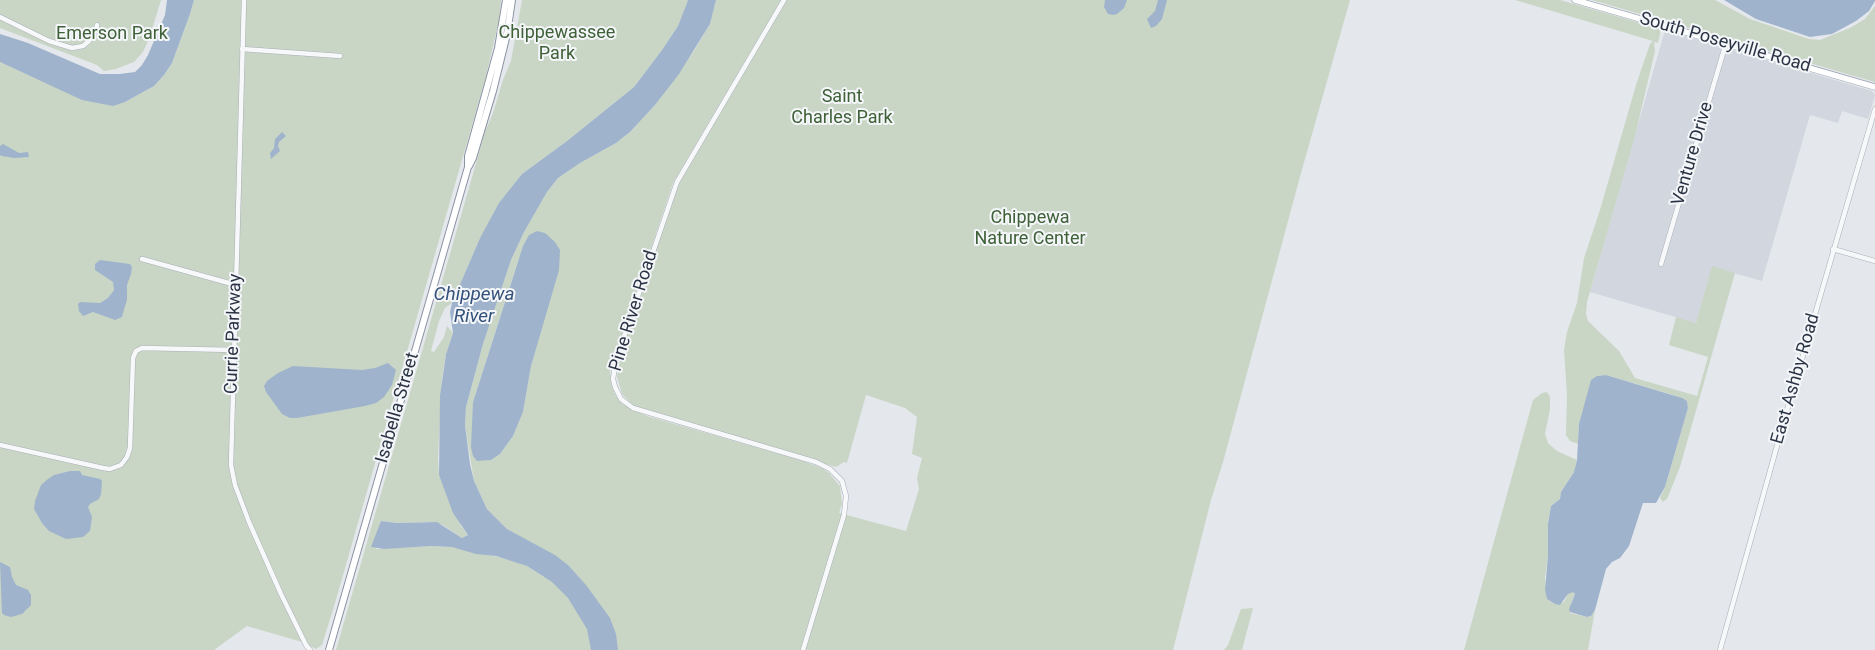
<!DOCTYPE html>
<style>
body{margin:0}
canvas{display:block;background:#e4e7ec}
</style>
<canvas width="1875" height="650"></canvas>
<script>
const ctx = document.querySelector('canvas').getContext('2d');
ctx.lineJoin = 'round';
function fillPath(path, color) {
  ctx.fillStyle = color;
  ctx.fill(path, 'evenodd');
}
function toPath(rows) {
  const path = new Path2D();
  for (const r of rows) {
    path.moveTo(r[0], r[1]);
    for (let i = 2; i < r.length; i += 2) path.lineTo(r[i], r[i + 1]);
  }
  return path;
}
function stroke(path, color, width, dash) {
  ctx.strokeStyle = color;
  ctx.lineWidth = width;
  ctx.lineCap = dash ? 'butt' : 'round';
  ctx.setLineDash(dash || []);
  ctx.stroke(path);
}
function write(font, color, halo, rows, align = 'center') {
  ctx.font = font + ' Roboto,sans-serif';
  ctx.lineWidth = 4;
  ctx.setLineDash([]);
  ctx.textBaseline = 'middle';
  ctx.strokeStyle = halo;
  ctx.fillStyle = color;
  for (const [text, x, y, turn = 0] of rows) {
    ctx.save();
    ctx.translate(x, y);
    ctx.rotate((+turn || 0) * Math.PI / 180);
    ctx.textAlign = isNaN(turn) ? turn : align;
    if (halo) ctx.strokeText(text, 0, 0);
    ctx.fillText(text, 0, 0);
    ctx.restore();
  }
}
const built = toPath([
 [1665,30,1872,91,1875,95,1868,119,1842,111,1838,123,1810,115,1762,281,1712,267,1696,323,1590,292]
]);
const green = toPath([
 [0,0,161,0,150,36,143,52,134,62,116,69,104,71,97,65,0,28],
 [194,0,501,0,499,20,486,76,335,603,322,645,316,649,302,642,247,626,214,650,0,650,0,62,37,79,125,102,154,86,164,75,172,63,190,14],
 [522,0,688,0,678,26,662,50,634,87,567,141,522,174,480,238,452,303,445,308,439,321,431,351,434,352,444,337,447,326,453,333,446,354,442,379,438,458,439,475,461,526,468,535,462,538,443,525,433,522,397,523,381,521,376,549,431,546,452,547,512,560,527,566,544,577,561,561,507,529,487,509,474,481,465,425,466,407,483,344,511,260,524,232,547,192,558,178,580,163,616,143,630,132,655,105,694,51,710,24,716,0,781,0,673,183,612,364,610,371,612,386,616,396,622,404,647,416,800,460,822,468,829,473,840,486,842,504,839,513,906,531,919,489,917,478,922,458,912,454,917,417,905,408,866,395,847,463,844,462,836,467,634,406,622,394,617,377,620,356,677,187,787,0,1350,0,1301,173,1223,462,1211,500,1173,650,336,650,485,132,493,113,503,80,511,61],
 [519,258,540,331,531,366,523,412,513,436,500,454,491,460,473,402],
 [1515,0,1560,0,1661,29,1658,43,1654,42,1655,51,1635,136,1587,302,1586,314,1588,321,1619,351,1635,378,1697,396,1708,357,1669,345,1676,317,1696,323,1712,266,1735,273,1680,467,1667,499,1663,502,1660,498,1665,487,1688,408,1687,401,1670,394,1606,375,1597,376,1579,424,1578,444,1570,441,1566,435,1567,394,1564,350,1567,332,1577,303,1584,258,1600,210,1636,85,1650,44,1653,41],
 [1592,0,1715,0,1750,19,1809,39,1820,40,1850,28,1865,19,1875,6,1875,82],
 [1547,392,1550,397,1550,409,1545,434,1548,443,1557,451,1577,460,1574,472,1561,492,1560,499,1551,506,1548,524,1548,555,1545,578,1547,599,1555,604,1564,602,1568,594,1573,591,1575,594,1571,603,1570,613,1587,617,1591,616,1595,610,1588,650,1464,650,1533,400,1542,393],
 [1253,608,1242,650,1224,650,1228,645,1241,609]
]);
const water = toPath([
 [167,0,194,0,190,14,172,63,164,75,154,86,125,102,113,106,82,100,0,62,0,34,28,43,100,74,120,74,135,72,142,65,148,55,165,15],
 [688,0,716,0,710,24,679,74,655,105,630,132,616,143,580,163,558,178,547,192,524,232,511,260,483,344,466,407,465,425,470,464,474,481,487,509,507,529,555,555,568,565,586,585,610,618,616,634,618,650,591,650,587,629,568,598,552,582,527,566,496,556,476,554,452,547,431,546,384,549,371,547,381,521,397,523,437,522,462,538,468,535,453,513,439,475,440,396,446,354,453,333,450,312,452,303,480,238,499,203,522,174,567,141,634,87,662,50,678,26],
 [1105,0,1127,0,1124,8,1117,14,1113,15,1108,14,1104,7],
 [1158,0,1167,0,1162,19,1156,26,1151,28,1147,19,1155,11],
 [1724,0,1875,0,1875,1,1869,11,1856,21,1832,34,1810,37,1756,19],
 [282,132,286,136,279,142,278,146,280,151,271,159,270,153,274,148,275,139],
 [3,144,19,153,28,152,29,157,14,158,2,156,0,155,0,146],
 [537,231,545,233,555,242,560,250,559,270,531,366,523,412,513,436,500,454,491,460,477,461,473,456,471,447,473,402,523,246,529,235],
 [100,260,130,264,132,267,131,274,127,285,127,300,123,313,122,317,115,320,93,312,83,316,79,311,78,304,80,302,100,303,108,298,114,290,113,282,95,270,95,264],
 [388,363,396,370,392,385,384,397,376,403,365,406,297,418,290,418,282,414,266,392,264,386,267,381,278,373,293,366,362,370,375,368],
 [1606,375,1682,398,1687,401,1688,408,1665,487,1656,503,1643,503,1629,546,1620,558,1612,562,1606,569,1595,610,1591,616,1587,617,1570,612,1569,609,1575,594,1573,592,1568,594,1560,605,1555,604,1547,599,1545,590,1548,555,1548,524,1551,506,1560,499,1561,492,1574,472,1577,460,1579,424,1591,380,1597,376],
 [70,471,80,471,82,475,100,479,102,481,101,494,99,499,90,504,88,507,92,517,90,531,83,537,66,539,49,531,42,523,34,509,35,501,41,485,48,479,54,475],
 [0,562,10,567,12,577,16,585,28,590,31,595,31,605,22,614,11,617,4,615,2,613]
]);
const minor = toPath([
 [244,0,231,465,235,485,249,522,281,594,306,645,310,650],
 [784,0,677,182,616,360,613,379,615,387,621,399,633,408,816,462,830,469,842,481,846,496,844,515,803,650],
 [0,17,49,41,72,48,83,46,89,41,96,30,97,25],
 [242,49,340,56],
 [1833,249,1875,261],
 [142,259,236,285],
 [1661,264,1726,43],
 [0,445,103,468,110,469,121,465,127,457,130,448,133,358,136,351,142,348,235,350],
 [1720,650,1787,410,1875,109]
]);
const major = toPath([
 [1575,0,1875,87]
]);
const highway = toPath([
 [469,166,473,158,493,91,507,34,512,0],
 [329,650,468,167,468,156,498,48,506,0]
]);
const parkNames = [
 ["Chippewassee",557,33],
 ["Park",557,54],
 ["Emerson Park",112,34],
 ["Saint",842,97],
 ["Charles Park",842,118],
 ["Chippewa",1030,218],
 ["Nature Center",1030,239]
];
const streetNames = [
 ["South Poseyville Road",1725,43,16],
 ["Venture Drive",1693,154,-74],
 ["Pine River Road",634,311,-73],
 ["Currie Parkway",234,334,-88],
 ["East Ashby Road",1796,379,-74],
 ["Isabella Street",398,408,-74]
];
const waterNames = [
 ["Chippewa",474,295],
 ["River",474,317]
];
fillPath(built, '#d2d6de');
fillPath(green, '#c9d6c5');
fillPath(water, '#9fb4cc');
stroke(minor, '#a9aeb7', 5.5);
stroke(major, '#a3abb8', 7);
stroke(highway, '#8b94a3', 8);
stroke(minor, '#f7f8fa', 4.5);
stroke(major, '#fff', 5.5);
stroke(highway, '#fff', 6);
write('18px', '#3f6138', '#f4f6f9', parkNames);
write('18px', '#2b3445', '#f4f6f9', streetNames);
write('italic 19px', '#34527a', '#f4f6f9', waterNames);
</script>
